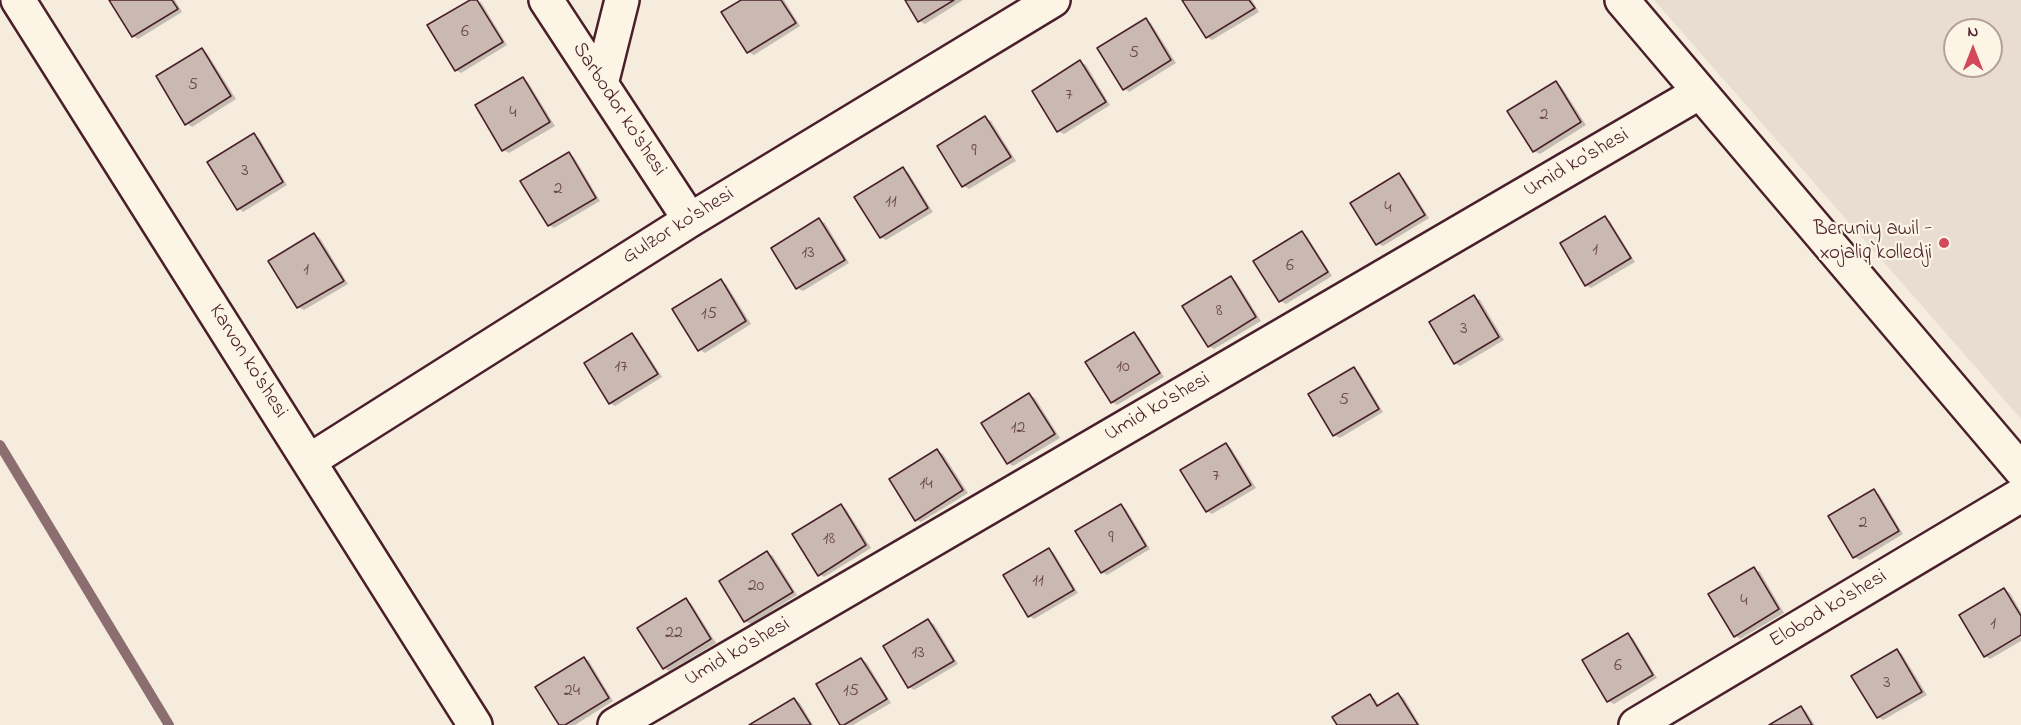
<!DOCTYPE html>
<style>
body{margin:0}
#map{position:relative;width:2021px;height:725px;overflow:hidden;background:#f5ecde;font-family:"Indie Flower",sans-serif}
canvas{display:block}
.north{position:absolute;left:1943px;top:18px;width:60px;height:60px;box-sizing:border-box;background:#fcf5e5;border:2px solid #b59f9b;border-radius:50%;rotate:0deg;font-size:16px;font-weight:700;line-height:24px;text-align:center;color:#4a1f2b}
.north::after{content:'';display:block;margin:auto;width:21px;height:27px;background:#d1495b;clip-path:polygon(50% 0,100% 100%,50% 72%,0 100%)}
</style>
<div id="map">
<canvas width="2021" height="725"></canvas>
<div class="north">N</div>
</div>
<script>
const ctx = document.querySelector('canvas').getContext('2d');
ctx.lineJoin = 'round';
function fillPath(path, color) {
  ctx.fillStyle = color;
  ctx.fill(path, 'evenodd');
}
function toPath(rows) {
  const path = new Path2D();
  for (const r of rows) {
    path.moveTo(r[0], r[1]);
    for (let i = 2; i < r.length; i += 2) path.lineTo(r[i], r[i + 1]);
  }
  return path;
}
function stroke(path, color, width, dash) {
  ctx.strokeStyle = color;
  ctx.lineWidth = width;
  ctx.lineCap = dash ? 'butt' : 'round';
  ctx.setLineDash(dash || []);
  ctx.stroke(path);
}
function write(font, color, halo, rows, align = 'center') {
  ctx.font = font + ' "Indie Flower",sans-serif';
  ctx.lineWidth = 4.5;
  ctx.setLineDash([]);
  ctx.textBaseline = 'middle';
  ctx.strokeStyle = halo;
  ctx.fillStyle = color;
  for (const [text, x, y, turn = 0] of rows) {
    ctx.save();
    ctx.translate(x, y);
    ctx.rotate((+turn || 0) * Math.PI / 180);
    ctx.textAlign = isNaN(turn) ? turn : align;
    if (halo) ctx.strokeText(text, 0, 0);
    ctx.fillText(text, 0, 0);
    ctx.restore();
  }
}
const built = toPath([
 [1654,0,2021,0,2021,419],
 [1955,30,1991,30,1991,66,1955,66]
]);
const shadow = toPath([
 [111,0,175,0,182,12,138,39,133,36],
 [473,0,481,2,507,45,461,73,456,70],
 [743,0,784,0,800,26,754,55,748,52],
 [907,0,963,0,925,24,919,21],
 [1184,0,1252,0,1259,12,1212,40,1207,37],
 [1146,20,1151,23,1176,63,1129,92,1124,88],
 [202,50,207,53,236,99,192,127,186,123],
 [1080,62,1086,65,1110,105,1064,134,1058,131],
 [523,79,528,82,555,126,509,153,503,150],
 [1556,82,1561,86,1586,125,1540,154,1534,151],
 [985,118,991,121,1016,161,969,189,964,186,939,147],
 [254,135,259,138,287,185,243,212,238,208],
 [569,154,574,157,600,201,554,228,549,225],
 [903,169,908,172,933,212,886,240,881,237],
 [1399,175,1404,178,1429,218,1383,246,1377,243],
 [1605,218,1610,221,1635,262,1591,288,1586,285],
 [819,220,825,223,849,263,803,291,797,288,773,249],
 [1302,233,1307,236,1332,276,1286,304,1280,301],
 [314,235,320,238,348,284,304,310,298,307,270,261],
 [1231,278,1236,281,1261,321,1214,349,1209,346],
 [721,281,726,284,751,324,705,353,699,349],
 [1474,297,1480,300,1504,340,1460,366,1455,363],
 [1134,334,1139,337,1164,377,1117,405,1112,402],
 [632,335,637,338,662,377,615,406,610,403],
 [1354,368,1359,372,1383,412,1340,438,1334,435],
 [1030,395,1035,398,1060,438,1013,466,1008,463],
 [1226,445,1231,448,1256,488,1212,514,1207,511],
 [938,451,943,454,968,493,921,522,916,519],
 [1874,491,1879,494,1903,534,1860,560,1854,557],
 [841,506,846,509,871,548,824,577,819,574],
 [1121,506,1126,509,1150,549,1107,575,1102,572],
 [1049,549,1054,553,1078,593,1034,619,1029,616],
 [767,553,773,556,797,595,751,624,745,621],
 [1754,569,1760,572,1784,613,1740,639,1735,635],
 [2004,589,2010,593,2021,612,2021,641,1990,659,1985,656],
 [686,600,691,603,716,643,669,671,664,668],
 [928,621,934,624,958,664,914,690,909,687],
 [1628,635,1633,638,1657,678,1614,704,1608,701],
 [1897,651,1902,654,1927,695,1883,720,1878,717],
 [584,658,589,661,613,701,575,725,561,725],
 [861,659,867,663,891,703,853,725,842,725],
 [1398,694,1404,698,1420,725,1339,725,1370,696,1375,699,1379,706],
 [794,699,800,703,813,725,752,725],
 [1801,708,1806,711,1815,725,1772,725]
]);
const stream = toPath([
 [0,445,169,725]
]);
const building = toPath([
 [109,0,172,0,178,9,132,37,109,0],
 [470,0,477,0,503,42,455,71,427,25,470,0],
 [741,0,781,0,796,23,747,53,721,12,741,0],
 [905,0,954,0,918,22,905,0],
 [1182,0,1249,0,1255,8,1206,38,1182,0],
 [1146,18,1171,60,1123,90,1097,48,1146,18],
 [202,48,231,96,185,125,156,76,202,48],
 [1080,60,1106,102,1057,132,1032,91,1080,60],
 [523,77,550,122,502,151,475,105,523,77],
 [1556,81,1581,122,1533,152,1507,111,1556,81],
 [985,116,1011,157,962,187,937,146,985,116],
 [254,133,283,182,237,210,207,162,254,133],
 [569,152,596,198,548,226,520,181,569,152],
 [903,167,928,208,880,238,854,197,903,167],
 [1399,173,1425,215,1376,245,1350,203,1399,173],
 [1605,216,1631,258,1585,286,1560,243,1605,216],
 [819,218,845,260,796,289,771,248,819,218],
 [1302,231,1328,272,1279,302,1253,261,1302,231],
 [314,233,344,281,297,308,268,261,314,233],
 [1231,276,1256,317,1208,347,1182,306,1231,276],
 [721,279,746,321,698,351,672,309,721,279],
 [1474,295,1499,337,1454,364,1429,322,1474,295],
 [1134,332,1160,373,1111,403,1085,362,1134,332],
 [632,333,658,374,609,404,584,363,632,333],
 [1354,367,1379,409,1333,436,1308,394,1354,367],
 [1029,393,1055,434,1007,464,981,423,1029,393],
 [1226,443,1251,485,1206,512,1180,470,1226,443],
 [937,449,963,490,915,521,889,479,937,449],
 [1874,489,1899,531,1853,558,1828,516,1874,489],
 [841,504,866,545,818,576,792,534,841,504],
 [1121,504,1146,546,1101,573,1075,531,1121,504],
 [1049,548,1074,590,1028,617,1003,575,1049,548],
 [767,551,793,592,744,622,719,581,767,551],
 [1754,567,1779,609,1734,637,1708,594,1754,567],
 [2004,588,2021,616,2021,635,1984,657,1959,615,2004,588],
 [686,598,711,639,663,669,637,628,686,598],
 [928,619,954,661,908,688,883,646,928,619],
 [1628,633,1653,675,1607,702,1582,660,1628,633],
 [1897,649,1922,692,1877,718,1851,676,1897,649],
 [584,657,609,698,565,725,559,725,535,687,584,657],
 [861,658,887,699,844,725,840,725,816,684,861,658],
 [1398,693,1418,725,1337,725,1332,717,1370,694,1377,706,1398,693],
 [794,698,811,725,749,725,794,698],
 [1801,706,1812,725,1769,725,1801,706]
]);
const minor = toPath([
 [18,0,475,725],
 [546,0,690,220],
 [1622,0,2021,470],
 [601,84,622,0],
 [309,461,690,220,1053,0],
 [615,725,1700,92],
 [1636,725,2021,495]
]);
const markers = [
 [1944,243,6,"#d1495b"]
];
const numberNames = [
 ["6",465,33],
 ["5",1134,54],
 ["5",193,86],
 ["7",1069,96],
 ["4",513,114],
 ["2",1544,116],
 ["9",974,152],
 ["3",245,172],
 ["2",558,190],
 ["11",891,203],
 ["4",1388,209],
 ["1",1595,251],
 ["13",808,254],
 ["6",1290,267],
 ["1",306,271],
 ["8",1219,312],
 ["15",709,315],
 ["3",1464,330],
 ["17",621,368],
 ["10",1123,368],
 ["5",1344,401],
 ["12",1018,429],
 ["7",1216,477],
 ["14",926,485],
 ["2",1863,524],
 ["9",1111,539],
 ["18",829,540],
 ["11",1038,582],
 ["20",756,587],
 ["4",1744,602],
 ["1",1993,625],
 ["22",674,634],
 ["13",918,654],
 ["6",1618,667],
 ["3",1887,684],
 ["24",572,692],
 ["15",851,692]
];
const streetNames = [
 ["Sarbodor ko'shesi",618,110,57],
 ["Umid ko'shesi",1577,164,-30],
 ["Gulzor ko'shesi",679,227,-32],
 ["Karvon ko'shesi",247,362,58],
 ["Umid ko'shesi",1158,408,-30],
 ["Elobod ko'shesi",1829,610,-31],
 ["Umid ko'shesi",738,653,-30]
];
const poiNames = [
 ["Beruniy awil -",1932,231],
 ["xojaliq kolledji",1932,255]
];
fillPath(built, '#e8ddd0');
fillPath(shadow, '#0003');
stroke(stream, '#8c6e70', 10);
fillPath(building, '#cab9b1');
stroke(building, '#4a1f2b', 1.5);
stroke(minor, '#4a1f2b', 38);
stroke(minor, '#fcf5e5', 33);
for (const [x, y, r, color] of markers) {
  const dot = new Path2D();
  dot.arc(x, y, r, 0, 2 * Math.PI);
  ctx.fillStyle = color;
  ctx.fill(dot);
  stroke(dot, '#fcf5e5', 2);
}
write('18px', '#6a464c', null, numberNames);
write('21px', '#4a1f2b', '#fcf5e5', streetNames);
write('21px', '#4a1f2b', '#fcf5e5', poiNames, 'right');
</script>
